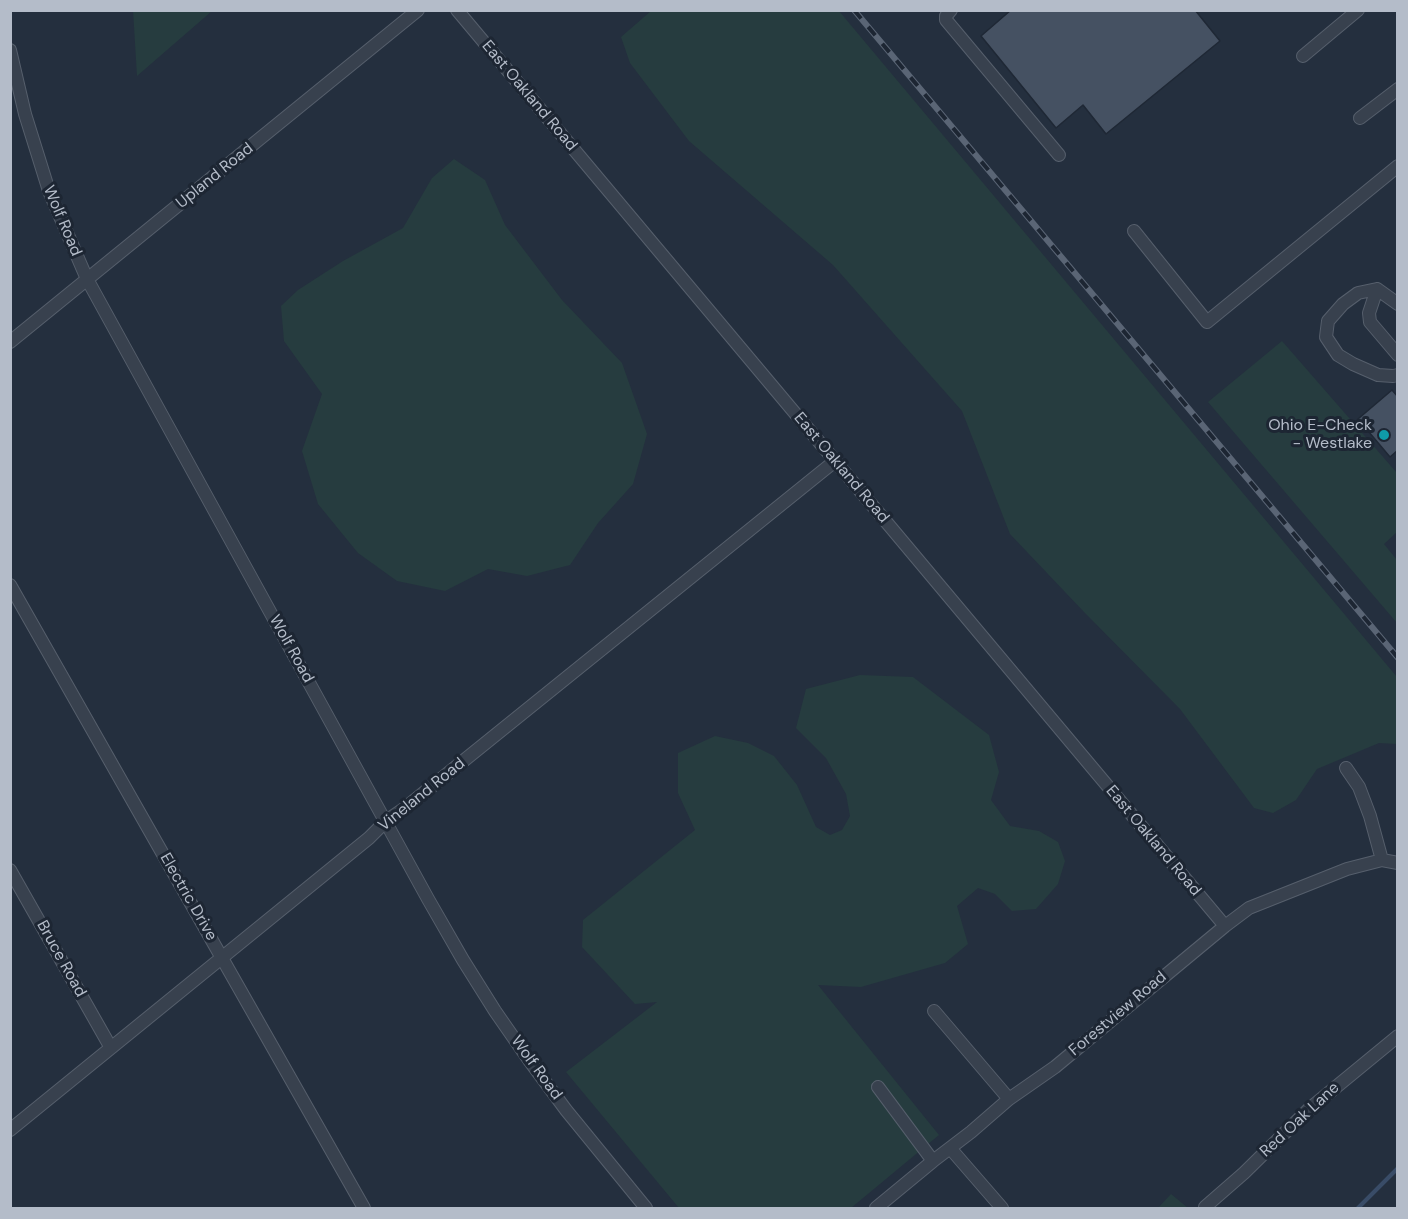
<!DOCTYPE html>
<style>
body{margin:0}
#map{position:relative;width:1408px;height:1219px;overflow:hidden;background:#242f3e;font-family:"DM Sans",sans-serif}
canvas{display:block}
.frame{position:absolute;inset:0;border:12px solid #b4bcc9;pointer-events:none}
</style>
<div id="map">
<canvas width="1408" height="1219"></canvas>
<div class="frame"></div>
</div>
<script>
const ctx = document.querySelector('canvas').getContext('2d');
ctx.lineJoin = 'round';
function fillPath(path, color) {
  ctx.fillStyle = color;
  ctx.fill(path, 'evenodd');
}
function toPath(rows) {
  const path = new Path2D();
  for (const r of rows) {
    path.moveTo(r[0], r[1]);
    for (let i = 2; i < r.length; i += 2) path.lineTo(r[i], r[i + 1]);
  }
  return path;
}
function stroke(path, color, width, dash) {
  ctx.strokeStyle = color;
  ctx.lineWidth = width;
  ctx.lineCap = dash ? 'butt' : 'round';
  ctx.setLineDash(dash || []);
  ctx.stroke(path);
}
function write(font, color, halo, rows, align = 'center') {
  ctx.font = font + ' "DM Sans",sans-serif';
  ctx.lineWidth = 6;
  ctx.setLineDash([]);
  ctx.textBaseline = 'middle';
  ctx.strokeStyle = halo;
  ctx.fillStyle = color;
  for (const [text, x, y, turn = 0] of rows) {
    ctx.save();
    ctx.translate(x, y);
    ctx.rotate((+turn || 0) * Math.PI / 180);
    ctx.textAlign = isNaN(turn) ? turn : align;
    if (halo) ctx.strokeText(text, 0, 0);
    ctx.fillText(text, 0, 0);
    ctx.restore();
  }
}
const green = toPath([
 [133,10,212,10,212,11,137,76],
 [651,11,839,11,1397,677,1397,744,1379,743,1317,769,1296,800,1273,813,1254,808,1180,709,1084,612,1010,534,962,411,833,265,689,141,630,63,621,37],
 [454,159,485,180,505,225,562,300,622,363,647,434,633,484,598,523,570,565,527,576,488,569,445,591,397,581,358,553,318,504,302,451,322,394,284,341,281,306,298,290,343,261,403,228,432,178],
 [1282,341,1397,473,1397,532,1384,544,1397,560,1397,623,1208,402],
 [860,675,913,677,989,735,999,772,991,800,1010,826,1039,831,1058,842,1065,861,1058,884,1036,909,1012,911,995,894,978,888,957,906,968,944,945,963,861,987,818,985,939,1135,851,1208,679,1208,566,1072,657,1002,635,1004,582,947,583,920,695,830,678,793,678,753,715,736,748,743,774,756,797,785,816,827,830,835,842,830,850,816,846,794,826,758,796,728,806,689],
 [1171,1194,1188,1208,1158,1208]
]);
const stream = toPath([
 [1358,1208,1398,1168]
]);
const building = toPath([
 [1011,10,1195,10,1220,41,1106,134,1083,105,1056,128,981,36,1011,10],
 [1392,390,1398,397,1398,450,1390,457,1358,419,1392,390]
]);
const minor = toPath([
 [457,10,1225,926],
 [951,10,946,16,946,20,1059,155],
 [10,50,25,114,49,191,87,279,428,899,463,960,495,1011,529,1060,566,1110,646,1208],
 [1303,56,1358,10],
 [1360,118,1398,89],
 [1134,231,1207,322,1398,166],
 [1377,289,1369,313,1370,322,1398,355],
 [1398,304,1377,289,1358,293,1343,304,1328,321,1326,337,1338,355,1353,364,1378,375,1393,376,1398,375],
 [10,342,418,10],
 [10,585,364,1208],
 [1346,768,1359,787,1370,816,1382,860],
 [10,870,111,1048],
 [934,1011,1009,1099],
 [878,1087,933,1161],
 [10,1130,369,838,386,821,405,808,835,461],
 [950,1148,1002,1208],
 [1205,1207,1244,1173,1308,1110,1398,1036],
 [876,1208,933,1161,971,1132,1009,1099,1055,1067,1225,926,1249,908,1347,869,1382,860,1398,863]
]);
const rail = toPath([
 [854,10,1398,658]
]);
const markers = [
 [1384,435,6,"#0f9aa8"]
];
const streetNames = [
 ["East Oakland Road",529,96,50],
 ["Upland Road",215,176,-39],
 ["Wolf Road",62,221,67],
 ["East Oakland Road",841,468,50],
 ["Wolf Road",291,649,61],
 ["Vineland Road",422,795,-39],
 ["East Oakland Road",1153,841,50],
 ["Electric Drive",188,897,60],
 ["Bruce Road",61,959,61],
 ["Forestview Road",1118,1014,-40],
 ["Wolf Road",536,1068,54],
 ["Red Oak Lane",1300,1120,-43]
];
const poiNames = [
 ["Ohio E-Check",1372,426],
 ["- Westlake",1372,444]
];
fillPath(green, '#263c3f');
stroke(stream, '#394c67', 4);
fillPath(building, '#455162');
stroke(building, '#1f2835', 1.5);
stroke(minor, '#565f6c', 14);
stroke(minor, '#38414e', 12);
stroke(rail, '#5a6575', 6);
stroke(rail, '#1d2633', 4, [11]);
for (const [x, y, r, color] of markers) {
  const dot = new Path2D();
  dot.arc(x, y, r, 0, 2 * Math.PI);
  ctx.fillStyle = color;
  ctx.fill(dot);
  stroke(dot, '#1d2633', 2);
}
write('16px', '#b4bcc9', '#1d2633', streetNames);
write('16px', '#b4bcc9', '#1d2633', poiNames, 'right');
</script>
